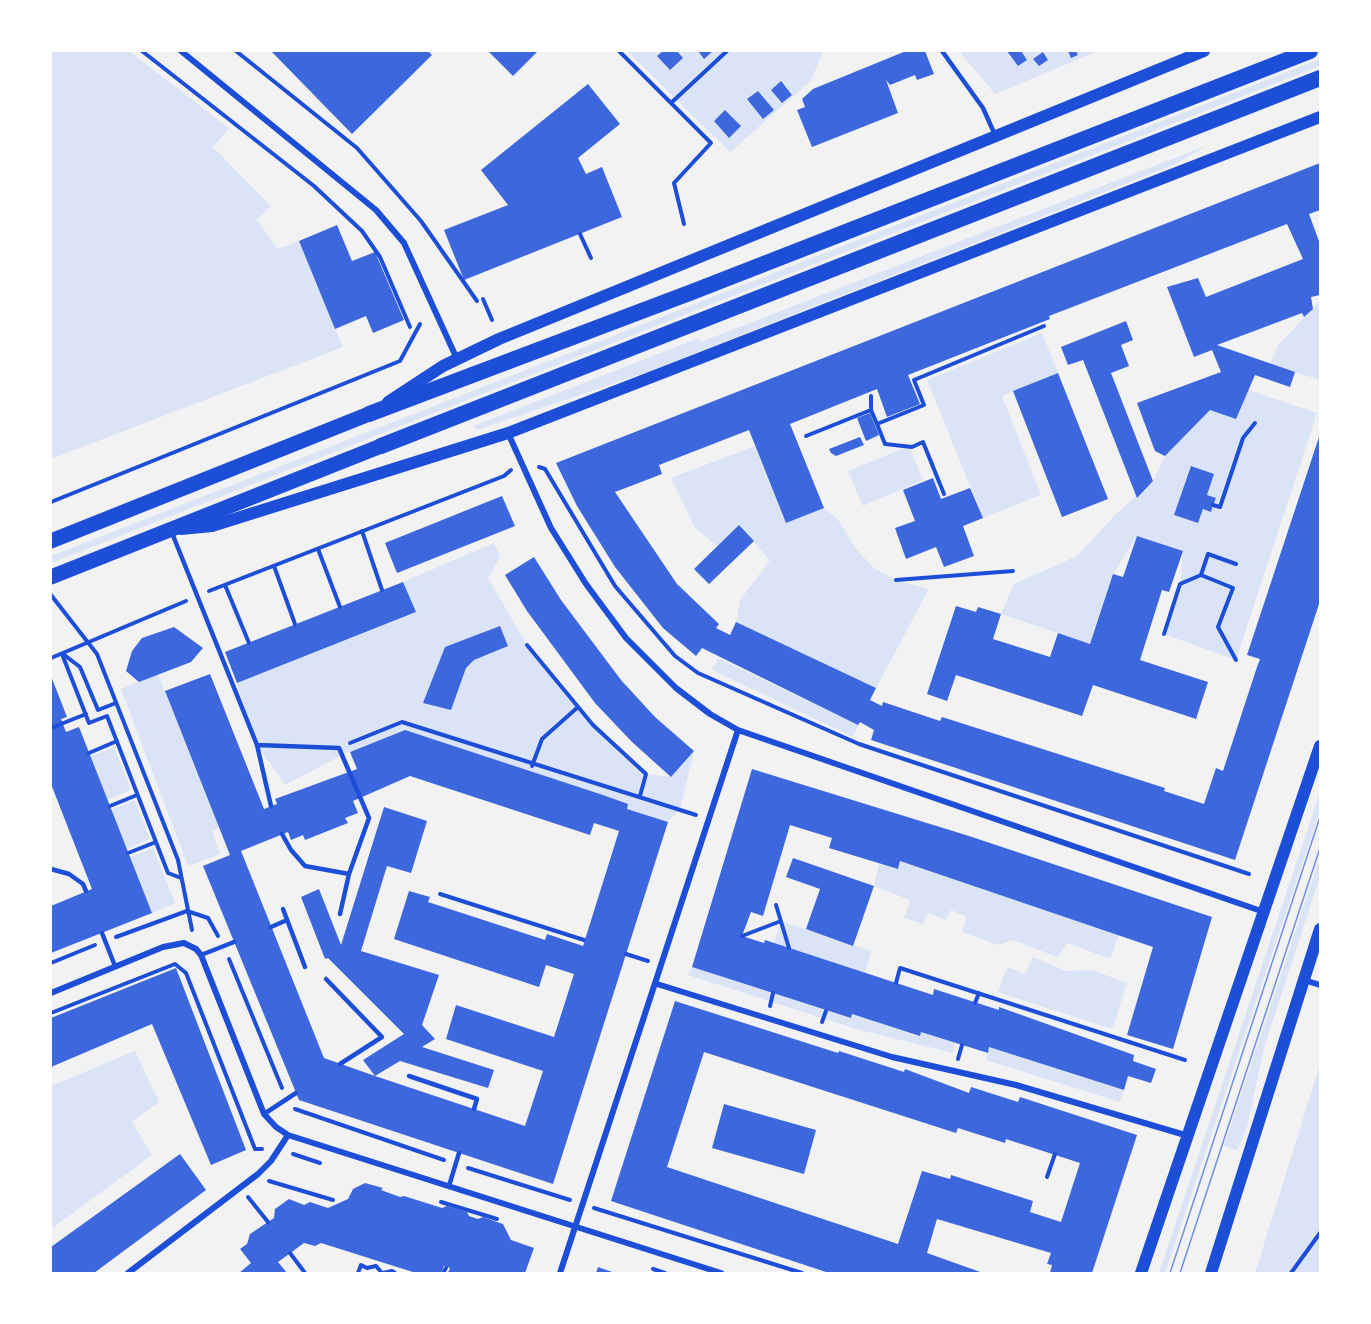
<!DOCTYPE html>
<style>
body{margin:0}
#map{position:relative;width:1371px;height:1324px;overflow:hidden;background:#f2f2f2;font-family:Karla,sans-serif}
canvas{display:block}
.frame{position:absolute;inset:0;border:52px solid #fff;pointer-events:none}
</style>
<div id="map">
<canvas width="1371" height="1324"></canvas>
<div class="frame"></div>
</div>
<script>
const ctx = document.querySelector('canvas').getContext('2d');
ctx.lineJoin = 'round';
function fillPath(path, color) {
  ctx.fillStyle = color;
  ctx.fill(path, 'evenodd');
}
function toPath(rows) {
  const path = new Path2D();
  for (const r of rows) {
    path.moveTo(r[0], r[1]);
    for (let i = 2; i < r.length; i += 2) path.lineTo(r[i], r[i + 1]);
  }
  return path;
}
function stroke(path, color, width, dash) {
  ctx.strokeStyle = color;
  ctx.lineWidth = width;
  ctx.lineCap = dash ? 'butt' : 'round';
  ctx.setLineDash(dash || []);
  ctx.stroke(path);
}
const green = toPath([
 [51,51,129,51,229,128,213,147,271,206,257,219,277,249,299,241,343,347,51,459],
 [627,51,823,51,811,81,730,152],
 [959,51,1098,51,995,94],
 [1320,59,1320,66,51,563,51,556],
 [1208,145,1176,164,647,372,477,430,473,426,699,338,700,342,711,338],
 [1320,301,1320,380,1270,364,1278,345],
 [1042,333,1058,373,1002,396,1041,495,983,518,927,380],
 [1248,390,1317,413,1236,660,1164,634,1180,584,1183,551,1137,536,1113,574,1090,644,1001,614,1014,584,1077,556,1116,514,1153,481,1165,456,1210,410],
 [1191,466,1214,474,1207,495,1216,498,1213,505,1211,512,1203,509,1198,523,1175,515],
 [755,446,786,523,824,508,839,521,856,549,874,568,896,580,929,589,876,688,736,622,740,600,770,560,739,526,717,546,695,528,671,478],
 [909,446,923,480,863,506,848,471],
 [494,543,500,557,488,578,527,645,593,725,646,774,671,777,694,751,680,809,668,822,627,809,628,804,603,795,405,730,346,753,285,785,257,745,237,683,415,613,403,582],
 [718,658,858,725,853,737,712,670],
 [158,674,219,828,212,831,220,854,188,866,121,689],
 [114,747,131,790,107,800,90,757],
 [1320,792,1320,811,1165,1273,1159,1273],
 [134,800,150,839,127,849,111,810],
 [153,848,175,903,152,913,130,857],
 [1320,857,1320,876,1264,1048,1247,1127,1237,1150,1224,1146],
 [900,861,1119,935,1110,959,1068,943,1057,957,1013,940,998,945,962,932,967,917,951,910,946,920,928,913,923,924,904,918,910,900,874,886,879,864,897,869],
 [781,921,871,951,865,973,774,943],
 [1033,957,1066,971,1092,970,1127,983,1112,1029,998,992,1007,967,1025,974],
 [692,967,850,1018,852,1014,919,1036,921,1032,955,1043,953,1053,856,1029,688,975],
 [989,1047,1124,1090,1120,1102,986,1060],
 [135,1051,159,1102,132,1122,152,1155,51,1229,51,1086],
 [1320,1064,1320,1273,1255,1273]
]);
const building = toPath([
 [271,51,428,51,432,55,352,134],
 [488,51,538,51,513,76],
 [663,51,677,51,683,58,670,70,657,56],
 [698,51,713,51,704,59],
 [906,51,925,51,934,74,917,80,915,75,890,85,886,80,898,113,812,147,797,110,805,107,802,99,813,89],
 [1007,51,1021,51,1027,60,1018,66],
 [1068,51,1076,51,1078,55,1071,58],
 [1043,52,1048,60,1039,66,1033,59],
 [781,81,792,95,782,103,771,90],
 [588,84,620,124,578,158,586,174,602,167,622,217,464,280,444,230,508,205,481,170],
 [758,91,774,110,763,119,747,99],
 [725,110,741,126,729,138,714,121],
 [1320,163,1320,210,1309,214,1320,244,1320,295,1311,297,1313,309,1304,317,1302,313,1217,345,1295,372,1290,387,1255,375,1236,419,1210,410,1165,456,1155,451,1137,403,1221,372,1212,350,1194,357,1167,287,1198,278,1206,297,1303,259,1287,224,1049,316,1050,319,908,375,920,404,887,417,877,389,790,424,824,508,786,523,749,430,659,465,662,474,615,492,677,584,719,624,716,628,730,635,736,622,876,688,870,700,882,706,883,702,940,721,942,717,1165,788,1164,791,1204,804,1216,768,1223,771,1257,667,1260,659,1247,655,1320,434,1320,601,1235,860,871,740,874,730,860,722,858,725,702,648,696,656,663,628,615,567,577,506,556,463],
 [337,225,352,261,375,252,404,320,373,333,366,316,335,329,299,241],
 [1126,321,1133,340,1121,345,1129,366,1111,373,1153,481,1137,498,1083,360,1068,365,1061,347],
 [1058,373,1108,499,1062,517,1013,391],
 [870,413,879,435,866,441,857,418],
 [860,437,864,445,836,456,831,453,829,449],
 [1191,466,1214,474,1207,495,1216,498,1213,505,1211,512,1203,509,1198,523,1174,515],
 [933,478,941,499,970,488,983,518,963,526,974,556,944,567,936,547,906,559,895,528,915,521,903,490],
 [502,496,515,526,397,573,385,543],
 [739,525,754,541,709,584,694,569],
 [1137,536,1183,551,1169,592,1162,590,1140,660,1208,682,1196,719,1093,685,1082,716,956,675,947,701,927,694,956,606,976,612,978,607,1001,614,993,639,1050,657,1058,633,1090,644,1113,574,1123,577],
 [534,557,561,600,621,680,655,717,694,751,671,777,632,742,595,703,527,611,505,575],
 [403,582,416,612,237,683,225,652],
 [500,626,508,646,474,660,466,668,451,710,423,703,445,647],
 [174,627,203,648,191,662,139,682,126,671,132,651,142,638],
 [210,674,264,809,277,804,275,799,357,769,350,752,405,730,603,795,628,804,627,809,668,822,553,1184,299,1100,203,866,230,855,165,691],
 [410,776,590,835,594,823,619,831,583,946,547,934,545,940,428,902,430,897,409,891,394,939,539,987,546,965,574,974,554,1037,456,1005,446,1039,543,1071,525,1126,375,1076,400,1061,488,1088,494,1070,422,1047,435,1039,422,1025,439,975,361,951,387,866,411,873,427,821,384,807,341,945,319,889,301,897,325,959,328,958,404,1034,363,1060,375,1076,324,1058,241,851,288,832,291,840,303,835,305,840,348,823,345,818,358,813,353,801],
 [51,676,67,717,61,719,66,732,79,727,152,913,51,953,51,906,92,889,51,784],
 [752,769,969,836,1212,917,1173,1049,1127,1035,1153,947,900,861,898,869,829,848,832,838,790,825,763,916,751,912,742,936,764,943,765,940,933,995,934,989,999,1010,999,1007,1134,1055,1133,1061,1156,1069,1151,1083,1128,1076,1124,1090,989,1047,988,1053,921,1032,920,1036,852,1014,851,1018,692,967],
 [793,858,874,886,853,946,806,929,820,889,786,877],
 [176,968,246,1150,211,1165,152,1024,51,1067,51,1018],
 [675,1001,838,1053,839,1051,904,1072,905,1069,969,1093,971,1087,1018,1102,1020,1097,1137,1135,1092,1273,1050,1273,1052,1265,1047,1264,1051,1253,937,1219,927,1253,983,1273,829,1273,611,1201],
 [704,1052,956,1133,958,1128,1005,1143,1006,1139,1080,1163,1061,1222,1030,1212,1033,1201,951,1175,950,1179,922,1171,898,1244,667,1167],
 [724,1104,816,1130,804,1174,712,1148],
 [180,1154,206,1190,94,1273,51,1273,51,1247],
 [365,1183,383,1188,381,1190,400,1197,404,1196,442,1208,447,1206,467,1212,469,1216,478,1219,483,1217,503,1224,511,1240,534,1248,525,1273,448,1273,450,1268,444,1266,441,1273,416,1273,321,1243,315,1246,304,1243,278,1262,287,1273,239,1273,251,1263,240,1249,247,1244,250,1234,274,1218,275,1209,289,1199,304,1205,310,1202,328,1208,348,1199,353,1189],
 [598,1267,615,1273,596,1273]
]);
const path = toPath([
 [142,51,314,186,362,231,380,257,410,327],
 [236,51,357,148,421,221,477,301],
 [619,51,711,143,674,183,684,224],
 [671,103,727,51],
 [580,234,591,258],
 [483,299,492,320],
 [871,410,871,396],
 [877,424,885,444,912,447,923,442,944,494],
 [806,436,871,410,877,424,924,405,914,380,1044,326],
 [539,467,545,469,615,586,675,656,698,673,859,744,1249,874],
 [51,502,400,361,420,324],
 [1213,505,1220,507,1243,438,1255,423],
 [362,531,382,590],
 [318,549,340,607],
 [274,566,295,624],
 [1201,575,1208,554,1236,564],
 [896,580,1013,571],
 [225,585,249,643],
 [209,591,504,476,511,470],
 [51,595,97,654,178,860,192,930],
 [1164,634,1180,584,1201,575,1233,588,1218,627,1236,660],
 [527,645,593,725,646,774,640,796],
 [62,654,89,723,107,716,168,873,181,878],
 [63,654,80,667,98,710,116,703],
 [51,658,186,601],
 [51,728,86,714],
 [350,743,402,722,696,815],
 [89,753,117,741],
 [532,766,542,739,578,707],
 [110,806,137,795],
 [128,853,156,842],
 [440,894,584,940],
 [776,905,789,948],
 [742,936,781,921],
 [116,937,187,911,208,918,218,936],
 [626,954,648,961],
 [229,959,282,1088],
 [51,963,95,945],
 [896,983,900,968,1185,1060],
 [975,1003,979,993],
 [770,1006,773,993],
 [51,1013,175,964,186,973,255,1149,262,1149],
 [822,1022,826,1011],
 [958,1059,962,1045],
 [295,1109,444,1160],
 [293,1154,320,1163],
 [468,1168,570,1200],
 [1047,1177,1055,1154],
 [269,1181,333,1200],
 [248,1197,268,1222],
 [441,1202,497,1219],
 [594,1208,802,1273],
 [290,1253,305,1273],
 [653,1269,665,1273],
 [358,1273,361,1265,367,1268,376,1266,382,1273],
 [383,1273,392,1271,395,1273],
 [443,1273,446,1268],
 [1291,1273,1320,1233]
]);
const service = toPath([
 [942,51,983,108,995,135],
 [172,533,257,745,271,806],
 [257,745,339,748,369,818,349,874,305,866,291,850,282,834],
 [51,869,69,874,83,884,86,891],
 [283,909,305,967],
 [340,914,349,874],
 [271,927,287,920],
 [102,933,115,966],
 [201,955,234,942],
 [326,979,382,1037,340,1064],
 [409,1076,477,1099,474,1109],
 [264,1114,296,1093],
 [449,1186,459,1153]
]);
const minor = toPath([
 [181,51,376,210,404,243,457,359],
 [508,433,551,528,586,584,626,638,676,688,710,714,738,730,1264,912],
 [1304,980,1320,985],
 [657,984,892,1057,1016,1085,1185,1135],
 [51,993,163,947,184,943,196,949,201,955,264,1114,276,1127,288,1135,721,1273],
 [128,1273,258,1174,271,1161,288,1135],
 [560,1273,738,730]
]);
const secondary = toPath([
 [388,402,443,366,499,339,1204,51],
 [181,529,212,526,508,433,1320,117],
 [1141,1273,1320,746],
 [1211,1273,1320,929]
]);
const primary = toPath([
 [51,541,369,414],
 [51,577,381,446]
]);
const trunk = toPath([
 [369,414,692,292,1310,51],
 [381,446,1320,78]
]);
const tram = toPath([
 [1170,1273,1320,817],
 [1180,1273,1320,848]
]);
fillPath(green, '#dbe4f7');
fillPath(building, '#3d67dc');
stroke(path, '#1d4ed8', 4);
stroke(service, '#1d4ed8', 4.5);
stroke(minor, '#1d4ed8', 6);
stroke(secondary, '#1d4ed8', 12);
stroke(primary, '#1d4ed8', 15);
stroke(trunk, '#1d4ed8', 16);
stroke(tram, '#7290e2', 1.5);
</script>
